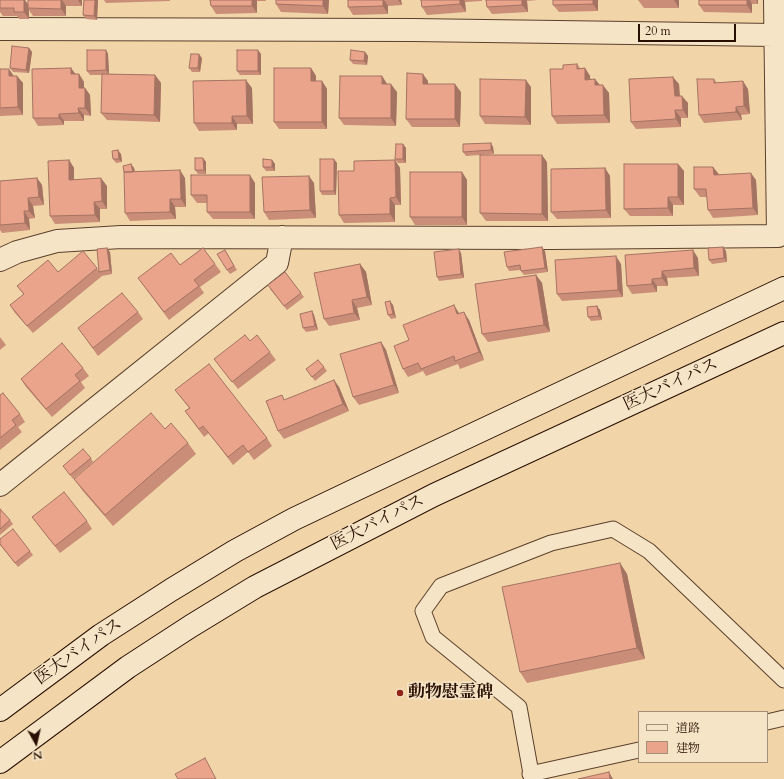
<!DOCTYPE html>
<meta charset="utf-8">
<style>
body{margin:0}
#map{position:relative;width:784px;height:779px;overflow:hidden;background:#f1d5a9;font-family:Cardo,"Noto Serif JP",serif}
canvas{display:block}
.legend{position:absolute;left:638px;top:711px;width:130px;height:52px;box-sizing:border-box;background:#f6e4c7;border:1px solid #a48f78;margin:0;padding:5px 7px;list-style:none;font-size:12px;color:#290f01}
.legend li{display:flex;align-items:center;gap:8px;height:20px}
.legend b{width:20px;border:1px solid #a48f78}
.north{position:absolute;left:16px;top:723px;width:40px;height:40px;-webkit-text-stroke:3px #f6e4c7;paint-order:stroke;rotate:172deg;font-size:11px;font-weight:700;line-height:16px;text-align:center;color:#290f01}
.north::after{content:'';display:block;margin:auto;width:14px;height:18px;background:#290f01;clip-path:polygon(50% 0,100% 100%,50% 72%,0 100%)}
.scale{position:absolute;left:638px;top:24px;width:98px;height:18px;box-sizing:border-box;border:2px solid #290f01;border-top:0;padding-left:5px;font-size:12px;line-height:14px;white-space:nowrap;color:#290f01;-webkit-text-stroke:3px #f6e4c7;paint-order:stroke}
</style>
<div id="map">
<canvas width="784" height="779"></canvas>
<ul class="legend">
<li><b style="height:5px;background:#f6e4c7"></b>道路</li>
<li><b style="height:11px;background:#eaa48c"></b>建物</li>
</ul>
<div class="north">N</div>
<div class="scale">20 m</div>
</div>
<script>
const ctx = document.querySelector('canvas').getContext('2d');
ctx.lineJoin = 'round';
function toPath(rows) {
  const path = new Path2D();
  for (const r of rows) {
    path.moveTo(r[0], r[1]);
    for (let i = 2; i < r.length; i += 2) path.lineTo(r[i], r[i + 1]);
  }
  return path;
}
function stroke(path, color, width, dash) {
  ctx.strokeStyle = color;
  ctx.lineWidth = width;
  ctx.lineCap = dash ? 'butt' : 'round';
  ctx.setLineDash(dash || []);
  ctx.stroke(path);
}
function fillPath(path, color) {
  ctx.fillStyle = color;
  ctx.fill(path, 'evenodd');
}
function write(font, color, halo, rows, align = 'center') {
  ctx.font = font + ' Cardo,"Noto Serif JP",serif';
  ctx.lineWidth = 3.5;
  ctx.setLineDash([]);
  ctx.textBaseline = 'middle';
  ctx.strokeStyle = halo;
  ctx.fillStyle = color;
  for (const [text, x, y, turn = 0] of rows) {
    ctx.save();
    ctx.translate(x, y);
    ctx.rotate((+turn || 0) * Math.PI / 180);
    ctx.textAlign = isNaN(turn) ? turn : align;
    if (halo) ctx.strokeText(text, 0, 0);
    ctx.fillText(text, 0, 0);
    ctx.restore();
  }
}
const lane = toPath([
 [767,722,784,718],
 [530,774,639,750],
 [532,779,519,707,433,637,423,611,441,586,551,543,613,529,649,551,784,680]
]);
const street = toPath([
 [0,29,413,30,774,35],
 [0,260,17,252,57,241,121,237,551,238,778,236,775,0],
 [0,485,277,263,282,237]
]);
const secondary = toPath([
 [0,710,101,635,171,590,235,551,294,519,357,489,784,288],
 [0,762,128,667,191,626,255,587,434,495,784,333]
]);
const wall = toPath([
 [0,0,25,0,28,5,28,0,82,0,82,6,66,6,66,16,33,16,29,10,29,19,19,19,17,16,3,16,0,12],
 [84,0,98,0,97,20,86,19,83,15],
 [104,0,170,0,170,1,106,3],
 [210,0,266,0,266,1,257,1,257,13,216,14,211,6],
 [329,0,328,14,281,12,276,4],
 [348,0,401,0,402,5,388,6,388,14,353,15,348,7],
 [421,0,482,0,482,1,465,2,466,12,427,15,422,7],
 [486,0,538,0,527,1,528,12,492,14,487,7],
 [598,0,598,11,559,12,553,5],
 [638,0,679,0,679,8,644,8],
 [699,0,758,0,758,4,752,4,752,13,704,12,699,5],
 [29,48,32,52,29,73,13,72,10,68],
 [106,50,108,54,109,74,155,75,161,83,160,122,107,120,101,113,102,75,90,75,87,71],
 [365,52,368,56,367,65,353,64,350,60],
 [261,54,261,75,240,75,237,71],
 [202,58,200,72,192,72,189,68],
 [577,64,580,68,585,68,590,76,590,79,595,79,600,85,609,93,610,123,557,124,552,116,563,69],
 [311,68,316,76,316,81,322,81,327,89,327,129,279,129,274,122],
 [0,69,9,69,14,76,17,76,23,83,23,115,0,116],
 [76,74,79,74,84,82,84,88,85,88,90,95,91,116,84,115,84,121,64,121,64,125,38,126,33,118],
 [382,76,387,84,397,92,396,126,344,125,339,118],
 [714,79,717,83,748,89,750,114,741,115,742,120,704,123,699,115],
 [428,81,428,84,461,92,460,127,412,127,406,119],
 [679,84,680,96,688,103,688,118,681,118,681,127,636,129,631,122],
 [531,87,531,125,485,124,480,116],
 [252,88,253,124,237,124,237,130,199,131,194,123],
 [403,144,406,148,406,163,398,163,395,159],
 [493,147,494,154,466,156,463,152],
 [121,154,122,162,116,163,113,159],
 [203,158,206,162,206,174,198,174,195,170],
 [69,160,74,168,74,180,107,186,107,209,100,209,100,222,55,224,50,216],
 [272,160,275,164,275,171,266,171,263,167],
 [395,160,400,168,401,205,395,205,395,222,344,223,339,215,354,171],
 [547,162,548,221,486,221,480,213],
 [337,163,336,195,322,195,320,191],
 [131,164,134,168,135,172,185,178,186,207,175,207,176,219,130,221,125,213],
 [678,164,684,171,684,205,673,205,673,216,630,216,624,209],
 [713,167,719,174,756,180,758,215,713,218,708,210,707,197,700,197,694,189],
 [605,168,610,176,611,218,557,219,551,212],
 [462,172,467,180,467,225,415,225,410,217],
 [37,178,42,185,44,205,33,206,35,218,29,219,30,230,2,233,0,230,0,181],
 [255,183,255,219,213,219,207,212,207,203,197,203,191,195],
 [314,183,316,218,269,220,264,212],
 [723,247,726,251,727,262,712,264,709,260],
 [203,248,221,272,200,287,204,293,169,320,138,278,180,265],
 [225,250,237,270,230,274,227,270],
 [545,251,548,272,524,275,521,271,521,270,509,271,507,267],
 [110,252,112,274,102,276,33,333,15,313,10,305,24,295,17,286,58,272,97,268,99,272],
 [461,253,464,278,439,281,437,277],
 [625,255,698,258,699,276,667,278,668,286,657,286,657,292,632,294,627,286],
 [360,264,366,272,372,305,357,308,360,320,329,326,324,319],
 [621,264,623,297,562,301,557,294],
 [285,272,304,297,287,310,270,289],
 [536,275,542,283,550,332,488,342,482,334],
 [393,305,396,318,391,319,388,315],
 [600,310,602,320,591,321,588,317],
 [312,311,314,315,318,330,306,332,303,328],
 [138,312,143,319,98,356,78,328],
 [459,314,469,320,484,360,460,369,458,364,426,376,423,371,408,377,403,369,409,340],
 [0,337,6,345,0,350],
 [250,341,270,352,276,360,238,389,214,359],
 [381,342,386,350,399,393,359,405,353,397],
 [324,367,327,371,315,381,306,369],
 [83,368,89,376,81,382,85,388,52,417,26,387,21,379],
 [334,380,339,387,349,411,284,439,278,431],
 [175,390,267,438,272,446,254,460,248,452,233,465,209,433,204,437,185,411,189,408],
 [0,395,20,414,25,422,18,427,22,432,0,450],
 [165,429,188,443,196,454,113,526,82,490,74,479],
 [91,458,93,462,73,479,63,466],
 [0,509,10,520,13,524,0,535],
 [32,517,87,521,92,529,60,553],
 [0,539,30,551,33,555,18,567,0,545],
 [620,563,627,574,645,659,527,683,520,672]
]);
const shadedWall = toPath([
 [21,0,25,0,29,6,28,8,29,10,29,19,24,12],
 [61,0,62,0,66,6,66,16,61,9],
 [78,0,82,0,82,6],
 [95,0,98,0,97,20,94,16],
 [252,0,256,0,257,1,257,13,252,6],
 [323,0,329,0,328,14,323,6],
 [383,0,384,0,388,6,388,14,383,6],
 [398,0,401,0,402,5],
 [460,0,464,0,465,2,466,12,460,4],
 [522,0,526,0,527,1,528,12,522,5],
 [593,0,598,0,598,11,593,4],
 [674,0,679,0,679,8],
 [747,0,750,0,752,4,752,13,747,5],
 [756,0,758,0,758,4],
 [29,48,32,52,29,73,26,70],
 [106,50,108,54,109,74,106,70],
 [258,50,261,54,261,75,258,71],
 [365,52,368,56,367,65,364,61],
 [199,54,202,58,200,72,198,68],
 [71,68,77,76,71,74],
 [311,68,316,76,316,89,311,81],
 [585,68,590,76,591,87,585,80],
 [9,69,14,77,9,76],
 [79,74,84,82,84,96,79,88],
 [423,74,428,81,428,91,423,84],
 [155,75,161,83,160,122,154,115],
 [17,76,23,83,23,115,18,107],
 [382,76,387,84,387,92,382,84],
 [673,77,679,84,680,103,675,96],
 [595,79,601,87,595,85],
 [246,80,252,88,253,124,247,116],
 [526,80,531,87,531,125,525,117],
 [322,81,327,89,327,129,322,122],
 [743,81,748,89,750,114,744,106],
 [391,84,397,92,396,126,391,118],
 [455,84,461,92,460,127,455,119],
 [603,85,609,93,610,123,604,115],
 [85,88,90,95,91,116,85,108],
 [682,96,688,103,688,118,683,110],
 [736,107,741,115,742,120,736,112],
 [78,108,84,115,84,121,79,113],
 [675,110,681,118,681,127,676,119],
 [59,114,64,121,64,125,59,118],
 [232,116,237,124,237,130,232,123],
 [491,143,493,147,494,154,491,150],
 [403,144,406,148,406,163,403,159],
 [118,150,121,154,122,162,119,159],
 [542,155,547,162,548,221,542,214],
 [203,158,206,162,206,174,204,170],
 [334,159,337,163,336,195,334,191],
 [69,160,74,168,74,187,69,180],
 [272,160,275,164,275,171,272,167],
 [395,160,400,168,401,205,396,197],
 [131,164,134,168,136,176,133,173],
 [678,164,684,171,684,205,678,197],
 [713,167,719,175,714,175],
 [605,168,610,176,611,218,606,210],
 [180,170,185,178,186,207,181,199],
 [462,172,467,180,467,225,462,217],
 [751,173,756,180,758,215,753,208],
 [250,175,255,183,255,219,250,212],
 [309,176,314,183,316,218,310,210],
 [37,178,42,185,44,205,39,197],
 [101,178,107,186,107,209,102,201],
 [668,197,673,205,673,216,668,208],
 [28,198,33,206,35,218,29,211],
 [390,198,395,205,395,222,390,214],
 [170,199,175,207,176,219,170,212],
 [94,202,100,209,100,222,95,215],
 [24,211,29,219,30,230,25,223],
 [542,247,545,251,548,272,545,268],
 [723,247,726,251,727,262,724,258],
 [107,248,110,252,112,274,110,270],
 [459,249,461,253,464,278,461,274],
 [693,250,698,258,699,276,694,268],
 [616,256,621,264,623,297,618,290],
 [360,264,366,272,372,305,367,297],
 [662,271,667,278,668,286,662,278],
 [536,275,542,283,550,332,544,325],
 [652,279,657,286,657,292,652,284],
 [352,300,357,308,360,320,354,313],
 [390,301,393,305,396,318,393,314],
 [454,305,459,313,463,322,457,314],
 [597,306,600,310,602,320,599,316],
 [312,311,314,315,318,330,315,326],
 [464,312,469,320,484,360,479,352],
 [381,342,386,350,399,393,394,385],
 [334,380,339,387,349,411,343,404],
 [620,563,627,574,645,659,637,648],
 [609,772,613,779,610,779]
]);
const building = toPath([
 [0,0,24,0,24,12,14,12,14,8,0,8,0,0],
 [28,0,61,0,61,9,28,8,28,0],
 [84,0,95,0,94,16,83,15,84,0],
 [210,0,252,0,252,6,211,6,210,0],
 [276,0,323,0,323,6,276,4,276,0],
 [348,0,383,0,383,6,348,7,348,0],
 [421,0,460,0,460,4,422,7,421,0],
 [486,0,522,0,522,5,487,7,486,0],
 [553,0,593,0,593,4,553,5,553,0],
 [699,0,747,0,747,5,699,5,699,0],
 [12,46,29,48,26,70,10,68,12,46],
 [87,50,106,50,106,70,87,71,87,50],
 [237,50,258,50,258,71,237,71,237,50],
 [351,50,365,52,364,61,350,60,351,50],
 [191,54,199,54,198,68,189,68,191,54],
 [577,64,577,69,585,68,585,80,595,79,595,85,603,85,604,115,552,116,550,69,563,69,563,65,577,64],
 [71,68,71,74,79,74,79,88,85,88,85,108,78,108,79,113,59,114,59,118,33,118,32,69,71,68],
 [274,68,311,68,311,81,322,81,322,122,274,122,274,68],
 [0,69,9,69,9,76,17,76,18,107,0,108,0,69],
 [407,73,423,74,423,84,455,84,455,119,406,119,407,73],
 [102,74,155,75,154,115,101,113,102,74],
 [340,76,382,76,382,84,391,84,391,118,339,118,340,76],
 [673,77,675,96,682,96,683,110,675,110,676,119,631,122,629,79,673,77],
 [480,79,526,80,525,117,480,116,480,79],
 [697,79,714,79,714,83,743,81,744,106,736,107,736,112,699,115,697,79],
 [246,80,247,116,232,116,232,123,194,123,193,81,246,80],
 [491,143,491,150,463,152,463,144,491,143],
 [396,144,403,144,403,159,395,159,396,144],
 [118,150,119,159,113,159,112,151,118,150],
 [480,155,542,155,542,214,480,213,480,155],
 [195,158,203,158,204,170,195,170,195,158],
 [263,159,272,160,272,167,263,167,263,159],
 [320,159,334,159,334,191,320,191,320,159],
 [69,160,69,180,101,178,102,201,94,202,95,215,50,216,48,161,69,160],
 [395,160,396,197,390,198,390,214,339,215,338,171,354,171,354,161,395,160],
 [131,164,133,172,124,172,123,166,131,164],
 [624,164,678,164,678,197,668,197,668,208,624,209,624,164],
 [694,167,713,167,714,175,751,173,753,208,708,210,706,189,694,189,694,167],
 [605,168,606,210,551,212,551,169,605,168],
 [180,170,181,199,170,199,170,212,125,213,124,172,180,170],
 [410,172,462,172,462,217,410,217,410,172],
 [191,175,250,175,250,212,207,212,207,195,191,195,191,175],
 [309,176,310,210,264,212,262,177,309,176],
 [37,178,39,197,28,198,29,211,24,211,25,223,0,225,0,181,37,178],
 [542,247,545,268,521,271,520,265,507,267,504,252,542,247],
 [723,247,724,258,709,260,708,248,723,247],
 [107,248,110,270,99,272,97,249,107,248],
 [203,248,215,264,194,280,199,286,164,312,138,278,171,253,180,265,203,248],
 [459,249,461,274,437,277,434,252,459,249],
 [225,250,234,266,227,270,217,254,225,250],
 [693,250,694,268,662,271,662,278,652,279,652,284,627,286,625,255,693,250],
 [83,251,97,268,27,326,10,305,24,294,17,286,48,260,58,272,83,251],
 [616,256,618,290,557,294,555,260,616,256],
 [360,264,367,297,352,300,354,313,324,319,314,273,360,264],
 [285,272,301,293,284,306,268,285,285,272],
 [536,275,544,325,482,334,475,284,536,275],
 [122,293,138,312,93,348,78,328,122,293],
 [390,301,393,314,388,315,385,302,390,301],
 [454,305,457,314,464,312,479,352,455,361,454,356,421,369,418,363,403,369,394,346,409,340,403,325,454,305],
 [597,306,599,316,588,317,587,307,597,306],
 [312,311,315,326,303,328,300,314,312,311],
 [245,335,250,341,257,335,270,352,232,382,214,359,245,335],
 [381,342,394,385,353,397,340,354,381,342],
 [62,343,83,368,75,375,80,381,46,409,21,379,62,343],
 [318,360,324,367,312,377,306,369,318,360],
 [209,364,267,438,248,452,243,445,228,457,203,426,199,429,185,411,190,408,175,390,209,364],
 [334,380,343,404,278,431,266,401,282,395,284,400,334,380],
 [3,393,20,414,12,420,16,425,0,438,0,395,3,393],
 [151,413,165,429,171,423,188,443,105,515,74,479,151,413],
 [83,449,91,458,70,475,63,466,83,449],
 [64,492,87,521,55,546,32,517,64,492],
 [0,509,10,520,0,529,0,509],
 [13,529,30,551,15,563,0,544,0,539,13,529],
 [620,563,637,648,520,672,502,587,620,563],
 [205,758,216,779,178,779,175,774,205,758],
 [609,772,610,779,578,779,609,772]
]);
const markers = [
 [400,693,4,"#8f2418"]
];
const streetNames = [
 ["医大バイパス",671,385,-25],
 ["医大バイパス",378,523,-27],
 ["医大バイパス",79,652,-35]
];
const poiNames = [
 ["動物慰霊碑",408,693]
];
stroke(lane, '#5b402b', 17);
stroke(street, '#5b402b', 24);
stroke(secondary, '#290f01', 24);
stroke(lane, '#f6e4c7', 15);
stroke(street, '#f6e4c7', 22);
stroke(secondary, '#f6e4c7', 22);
fillPath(wall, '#c98d78');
fillPath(shadedWall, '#a47362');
fillPath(building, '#eaa48c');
stroke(building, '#a47362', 1);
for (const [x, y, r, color] of markers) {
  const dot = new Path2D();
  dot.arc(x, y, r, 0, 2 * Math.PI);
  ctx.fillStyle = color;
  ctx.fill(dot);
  stroke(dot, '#f6e4c7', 1.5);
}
write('17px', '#290f01', '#f6e4c7', streetNames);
write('bold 17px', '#290f01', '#f6e4c7', poiNames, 'left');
</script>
